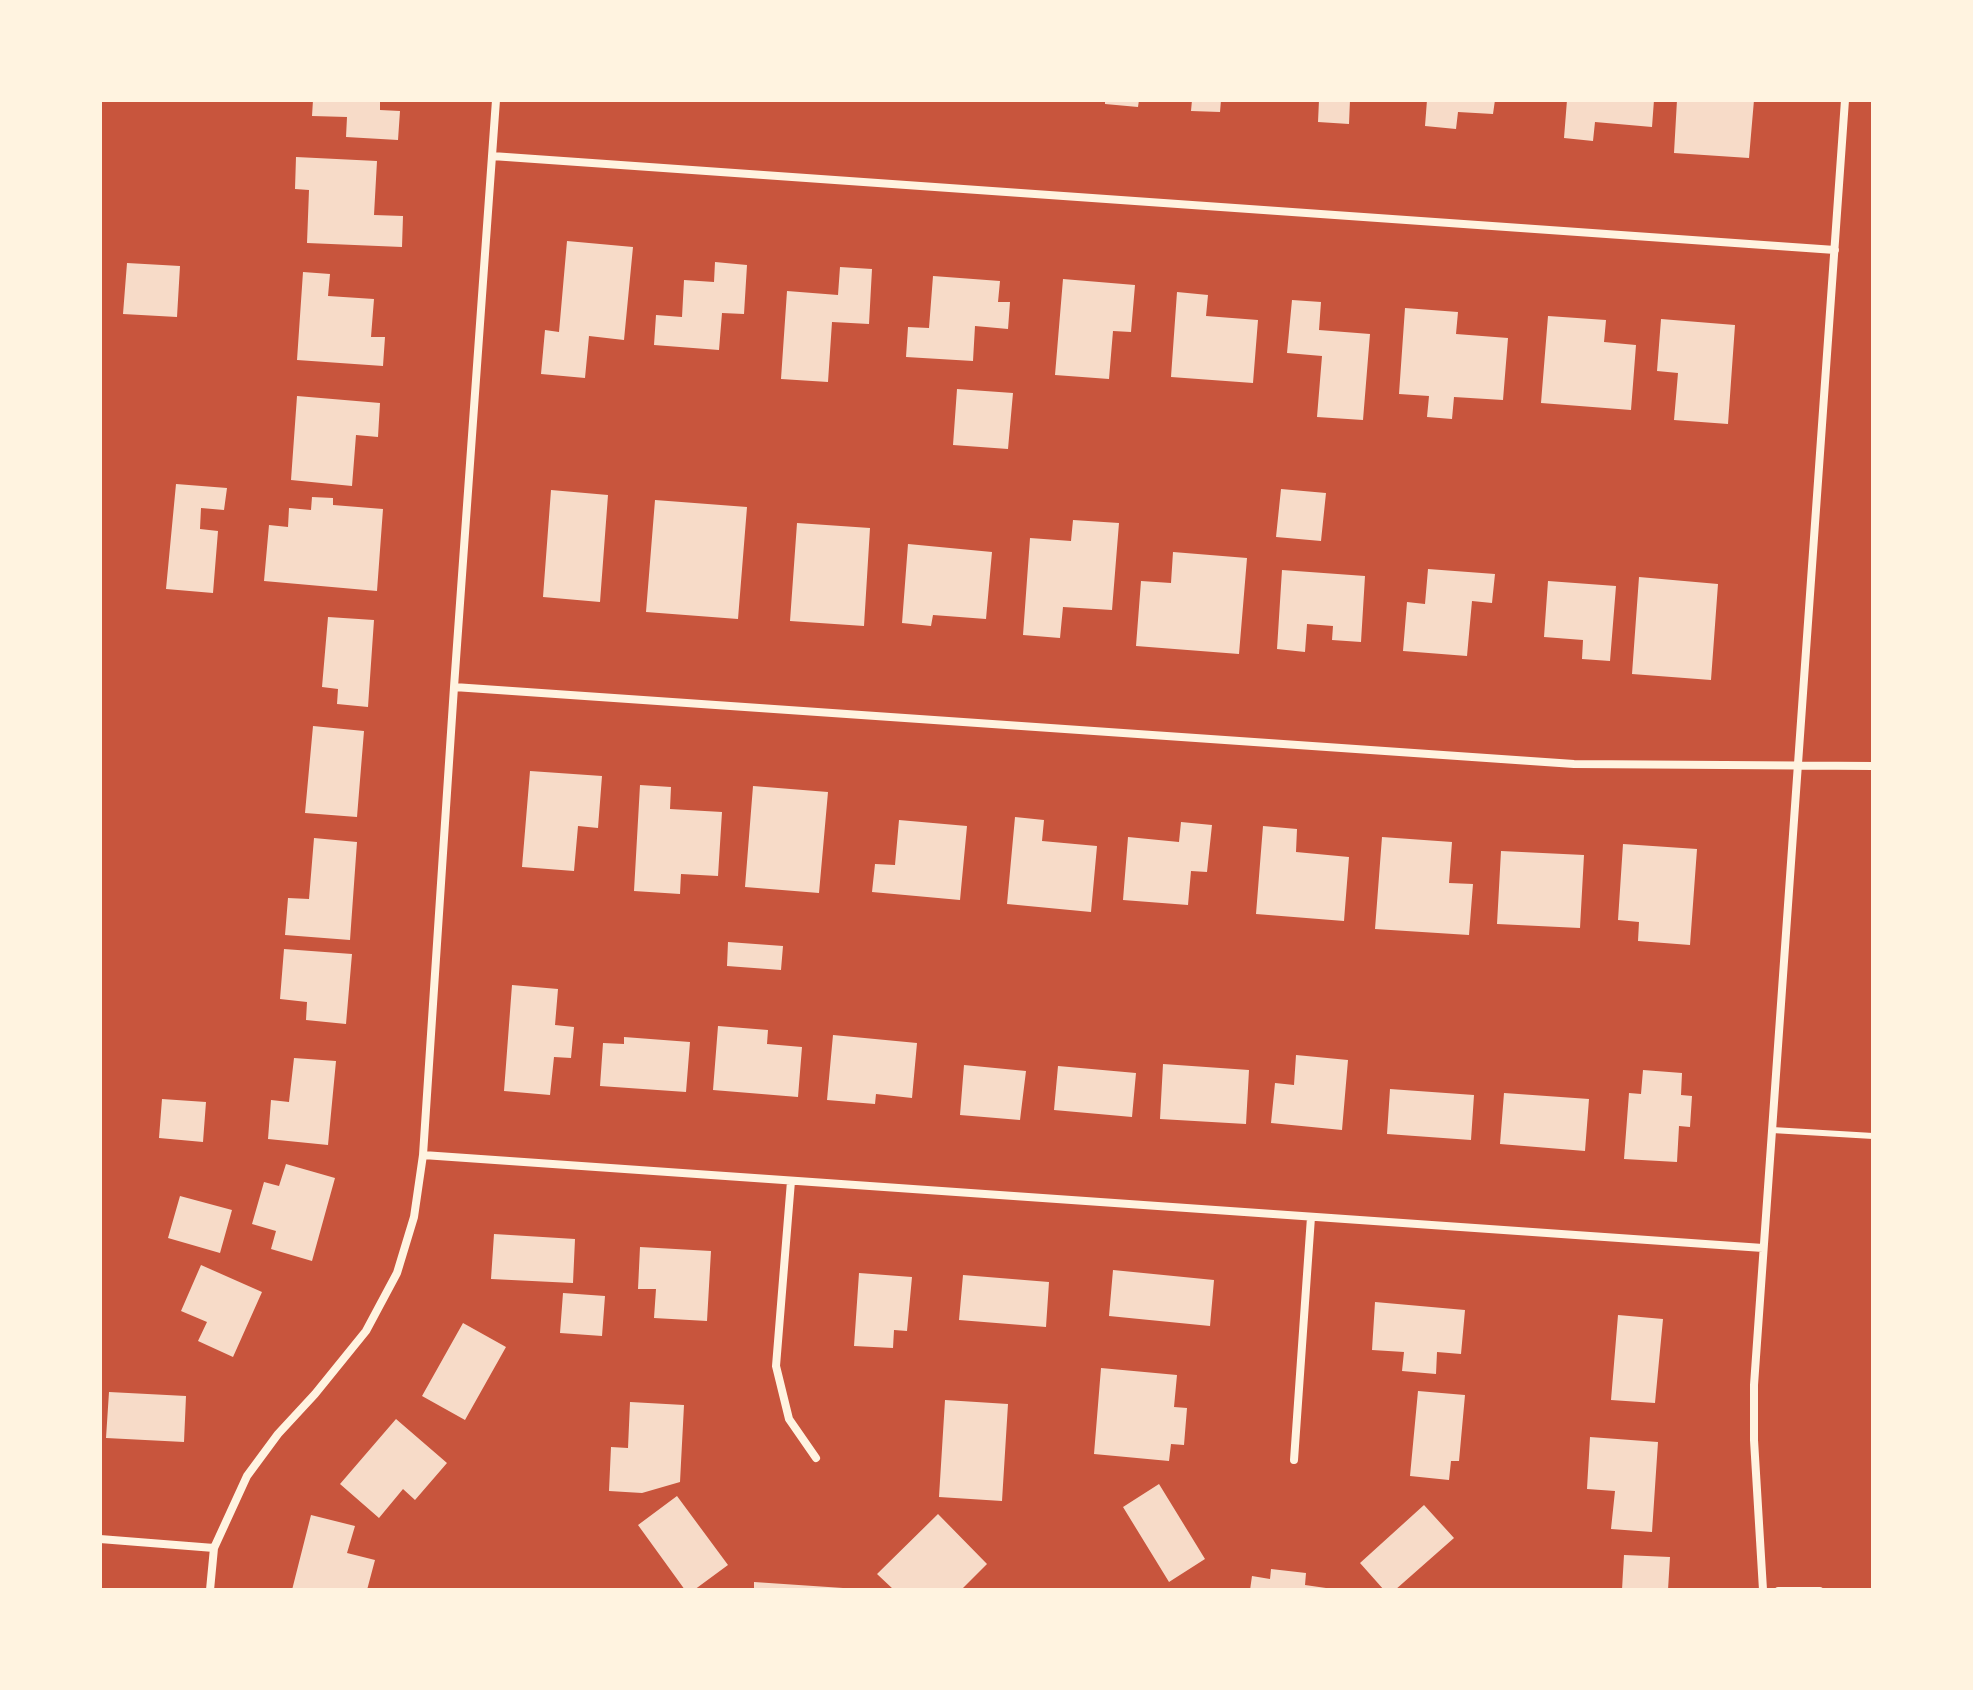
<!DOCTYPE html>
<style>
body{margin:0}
#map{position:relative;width:1973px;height:1690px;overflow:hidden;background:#c8553d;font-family:Raleway,sans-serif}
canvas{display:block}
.frame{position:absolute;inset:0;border:102px solid #fff3e0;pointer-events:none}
</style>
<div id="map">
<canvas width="1973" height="1690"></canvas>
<div class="frame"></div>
</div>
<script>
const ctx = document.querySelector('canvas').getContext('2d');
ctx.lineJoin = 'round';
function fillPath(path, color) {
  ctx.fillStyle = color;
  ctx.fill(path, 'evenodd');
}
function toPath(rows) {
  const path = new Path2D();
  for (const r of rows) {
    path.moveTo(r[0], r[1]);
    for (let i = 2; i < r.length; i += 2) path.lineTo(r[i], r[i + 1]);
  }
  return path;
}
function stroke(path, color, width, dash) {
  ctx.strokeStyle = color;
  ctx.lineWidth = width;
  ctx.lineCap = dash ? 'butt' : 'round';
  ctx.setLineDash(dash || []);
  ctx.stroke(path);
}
const building = toPath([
 [313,100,380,100,380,110,400,111,398,140,346,137,347,117,312,116],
 [1105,100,1139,100,1138,107,1105,104],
 [1192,100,1221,100,1220,112,1191,111],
 [1319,100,1350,100,1349,124,1318,122],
 [1427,100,1495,100,1493,114,1458,112,1456,129,1425,126],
 [1567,100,1654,100,1652,127,1595,122,1593,141,1564,138],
 [1677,100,1754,100,1749,158,1674,153],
 [296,157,377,161,374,215,403,216,402,247,307,243,309,190,295,189],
 [567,241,633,247,624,340,589,336,585,378,541,374,545,330,559,332],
 [715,262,747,265,744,314,722,313,719,350,654,345,656,315,682,317,684,280,714,282],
 [127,263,180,266,177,317,123,314],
 [840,267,872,269,869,324,832,322,828,382,781,379,787,291,838,295],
 [303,272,330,274,328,296,374,299,371,337,385,337,383,366,297,360],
 [933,276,1000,281,998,302,1010,302,1008,329,975,326,973,361,906,357,908,327,929,328],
 [1063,279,1135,285,1131,332,1113,331,1109,379,1055,375],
 [1177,292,1208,295,1206,316,1258,320,1253,383,1171,377],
 [1292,300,1321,302,1319,330,1370,334,1363,420,1317,417,1322,356,1287,353],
 [1405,308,1458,312,1456,334,1508,338,1503,400,1454,397,1452,419,1427,417,1429,396,1399,394],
 [1548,316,1606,320,1604,342,1636,345,1631,410,1541,403],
 [1661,319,1735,325,1728,424,1674,420,1678,373,1657,371],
 [957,389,1013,393,1008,449,953,445],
 [297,396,380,403,378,437,356,435,352,486,291,480],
 [176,484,227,488,224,510,201,508,200,529,218,531,213,593,166,589],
 [1281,489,1326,493,1321,541,1276,537],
 [551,490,608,495,600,602,543,597],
 [312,497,333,498,333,505,383,509,377,591,264,581,269,525,288,527,289,508,311,510],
 [655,500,747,507,738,619,646,612],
 [1073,520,1119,523,1112,610,1063,607,1060,638,1023,635,1030,538,1071,541],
 [797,523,870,528,864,626,790,621],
 [908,544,992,552,986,619,933,615,931,626,902,623],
 [1173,552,1247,558,1239,654,1136,646,1141,581,1171,583],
 [1428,569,1495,574,1492,603,1472,601,1467,656,1403,651,1407,602,1425,604],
 [1282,570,1365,576,1361,642,1332,640,1333,626,1307,624,1305,652,1277,649],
 [1639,577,1718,584,1711,680,1632,674],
 [1548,581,1616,586,1610,661,1582,659,1583,640,1544,637],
 [328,617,374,620,368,707,337,704,338,689,322,687],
 [313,726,364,731,357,817,305,813],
 [530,771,602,776,598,828,578,826,574,871,522,867],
 [640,785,671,787,670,809,722,812,718,876,681,874,680,894,634,891],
 [753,786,828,792,819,893,745,887],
 [1015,817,1044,820,1042,841,1097,846,1091,912,1007,904],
 [899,820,967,826,960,900,872,892,875,864,895,865],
 [1181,822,1212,825,1207,872,1191,871,1188,905,1123,900,1128,837,1179,842],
 [1263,826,1297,829,1296,852,1349,857,1344,921,1256,914],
 [1382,837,1452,842,1449,883,1473,884,1469,935,1375,929],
 [314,838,357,842,350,940,285,935,288,898,309,899],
 [1623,844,1697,849,1690,945,1638,941,1639,922,1618,920],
 [1501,851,1584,855,1580,928,1497,924],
 [728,942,783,946,781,970,727,966],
 [284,949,352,954,346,1024,306,1020,307,1002,280,999],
 [512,985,558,989,555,1025,574,1027,571,1058,554,1057,550,1095,504,1091],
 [718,1026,768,1030,767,1044,802,1047,798,1097,713,1090],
 [833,1035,917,1043,912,1098,876,1094,875,1104,827,1100],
 [624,1037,690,1042,686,1092,600,1086,603,1043,624,1044],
 [1296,1055,1348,1060,1342,1130,1271,1123,1275,1083,1294,1085],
 [294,1058,336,1061,328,1145,268,1139,271,1100,289,1102],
 [1163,1064,1249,1070,1246,1124,1160,1119],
 [964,1065,1026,1071,1020,1120,960,1115],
 [1058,1066,1136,1073,1132,1117,1054,1110],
 [1643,1070,1682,1073,1681,1095,1692,1096,1690,1127,1679,1126,1677,1162,1624,1159,1629,1093,1641,1094],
 [1390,1089,1474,1095,1471,1140,1387,1134],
 [1504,1093,1589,1099,1585,1151,1500,1144],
 [162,1099,206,1102,203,1142,159,1138],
 [286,1164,335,1178,312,1261,271,1249,276,1231,252,1224,264,1182,279,1186],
 [180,1196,232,1210,220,1253,168,1238],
 [494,1234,575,1239,573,1283,491,1279],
 [640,1247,711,1251,707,1321,654,1318,656,1289,638,1289],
 [201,1265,262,1292,233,1357,198,1341,207,1322,181,1311],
 [1113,1270,1214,1280,1210,1326,1109,1316],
 [859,1273,912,1277,907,1331,894,1330,893,1348,854,1346],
 [963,1275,1049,1282,1046,1327,959,1320],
 [563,1293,605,1296,602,1336,560,1333],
 [1375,1302,1465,1310,1461,1354,1437,1352,1436,1374,1402,1371,1404,1352,1372,1350],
 [1618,1315,1663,1319,1655,1403,1611,1400],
 [463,1323,506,1347,465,1420,422,1396],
 [1101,1368,1177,1375,1174,1407,1187,1408,1184,1445,1171,1444,1169,1461,1094,1454],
 [1418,1391,1465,1395,1459,1461,1451,1461,1449,1480,1410,1476],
 [109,1392,186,1396,184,1442,106,1438],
 [945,1400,1008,1404,1002,1501,939,1497],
 [630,1402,684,1405,680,1482,642,1493,609,1491,611,1447,628,1448],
 [396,1419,447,1463,415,1500,403,1489,379,1518,340,1484],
 [1590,1437,1658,1442,1652,1532,1611,1529,1615,1491,1587,1489],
 [1159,1484,1205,1559,1169,1582,1123,1507],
 [677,1496,728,1565,694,1590,685,1590,638,1525],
 [1424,1505,1454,1538,1395,1590,1384,1590,1360,1563],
 [938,1514,987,1564,961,1590,894,1590,877,1574],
 [311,1515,355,1526,347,1553,375,1560,367,1590,292,1590],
 [1624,1555,1670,1557,1668,1590,1622,1590],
 [1271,1569,1306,1573,1305,1585,1326,1588,1326,1590,1250,1590,1252,1576,1270,1579],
 [754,1582,843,1588,843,1590,754,1590]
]);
const service = toPath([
 [1772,1130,1873,1136],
 [1778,1590,1820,1590]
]);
const minor = toPath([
 [492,156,1835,250],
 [454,687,1574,764,1873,766],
 [423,1155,1763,1248],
 [791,1181,776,1366,789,1419,816,1458],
 [1294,1460,1311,1217],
 [100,1539,214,1548],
 [210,1590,214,1548,247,1476,278,1434,315,1394,366,1331,397,1273,414,1217,423,1155,454,687,496,100],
 [1763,1590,1754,1440,1754,1385,1845,100]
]);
fillPath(building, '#f7dbc8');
stroke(service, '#fff3e0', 6);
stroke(minor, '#fff3e0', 8);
</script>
